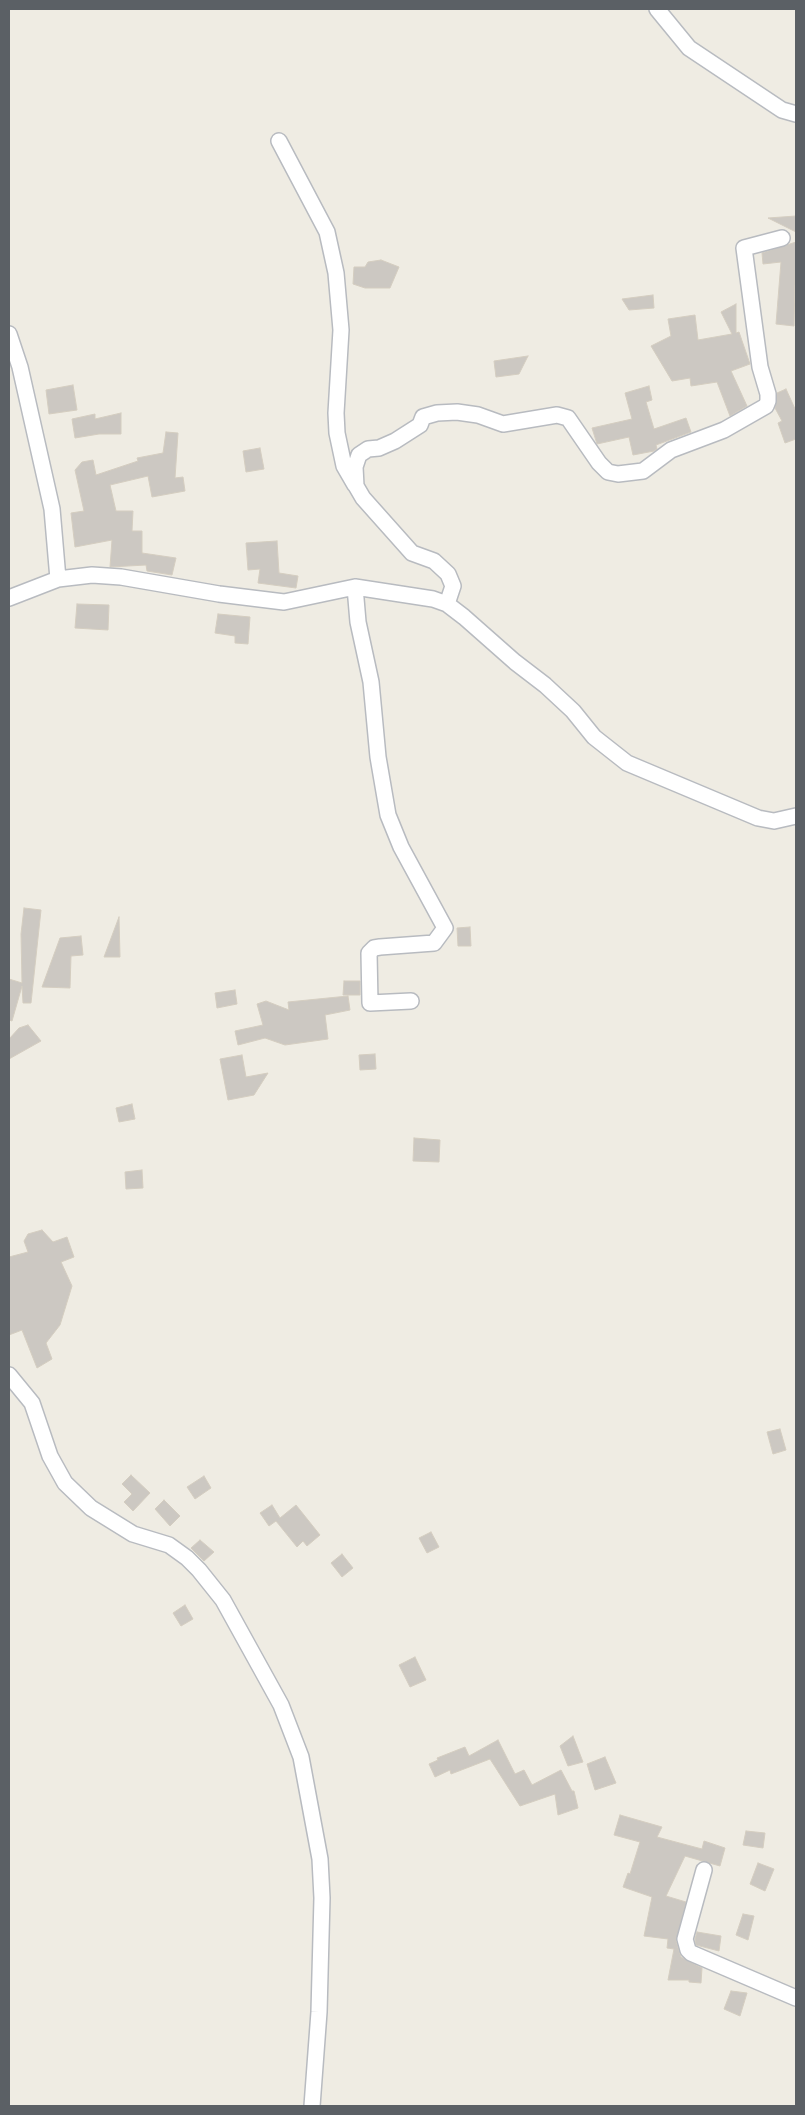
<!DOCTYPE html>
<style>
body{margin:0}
#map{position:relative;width:805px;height:2115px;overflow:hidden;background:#efece3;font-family:"Archivo Narrow",sans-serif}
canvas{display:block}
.frame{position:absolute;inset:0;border:10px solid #5b6065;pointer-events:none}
</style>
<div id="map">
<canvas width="805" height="2115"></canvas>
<div class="frame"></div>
</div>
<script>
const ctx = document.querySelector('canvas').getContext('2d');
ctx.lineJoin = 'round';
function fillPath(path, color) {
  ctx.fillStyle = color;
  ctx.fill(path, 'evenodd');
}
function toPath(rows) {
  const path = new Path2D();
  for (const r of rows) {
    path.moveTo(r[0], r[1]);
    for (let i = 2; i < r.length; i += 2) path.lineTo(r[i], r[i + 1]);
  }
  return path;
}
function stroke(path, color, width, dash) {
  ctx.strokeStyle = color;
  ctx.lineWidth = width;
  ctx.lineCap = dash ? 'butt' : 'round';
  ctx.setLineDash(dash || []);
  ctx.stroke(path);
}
const building = toPath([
 [796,216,796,232,768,218,796,216],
 [796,242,794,326,776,324,781,262,763,264,762,253,796,242],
 [381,260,399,267,390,288,365,288,353,284,354,267,365,267,368,262,381,260],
 [653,295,654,308,629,310,622,299,653,295],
 [736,304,736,333,739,332,750,364,731,371,747,406,730,416,717,382,691,386,690,378,672,381,651,346,671,336,668,319,695,315,698,340,732,334,721,312,736,304],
 [528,356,519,374,496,377,494,361,528,356],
 [73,385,77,410,49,414,46,390,73,385],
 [649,386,652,400,646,402,654,429,686,418,691,432,656,445,657,449,654,451,633,455,629,437,597,444,592,428,632,419,625,393,649,386],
 [786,389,796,411,796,439,785,443,778,423,782,421,775,408,777,393,786,389],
 [121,413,121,434,99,434,75,438,72,419,95,414,95,419,121,413],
 [166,432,178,433,175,478,183,477,185,491,152,497,148,476,110,485,116,511,133,511,132,531,142,531,142,553,176,558,172,575,147,571,146,565,110,567,112,540,75,547,71,513,84,511,75,470,82,462,93,460,96,475,138,461,137,458,163,453,166,432],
 [260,448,264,469,246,472,243,451,260,448],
 [277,541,279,573,298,576,296,588,258,583,260,569,248,570,246,543,277,541],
 [77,604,109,605,108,630,75,628,77,604],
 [218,614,250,617,248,644,235,643,235,636,215,633,218,614],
 [24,908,41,910,31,1003,23,1003,22,986,12,1021,9,1020,9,979,22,983,21,934,24,908],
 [119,917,120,957,104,957,119,917],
 [470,927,471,946,458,946,457,928,470,927],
 [81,936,83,955,71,956,70,988,42,987,60,938,81,936],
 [344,981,360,981,360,995,343,995,344,981],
 [235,990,237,1004,217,1008,215,993,235,990],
 [348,996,350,1010,325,1015,328,1039,285,1045,265,1038,238,1045,235,1031,263,1025,257,1004,266,1001,289,1010,288,1002,348,996],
 [28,1025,41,1041,9,1059,9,1039,19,1028,28,1025],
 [375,1054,376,1069,360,1070,359,1055,375,1054],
 [242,1055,246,1077,268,1073,254,1095,228,1100,220,1059,242,1055],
 [132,1104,135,1119,119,1122,116,1108,132,1104],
 [414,1138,440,1140,439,1162,413,1161,414,1138],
 [142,1170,143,1188,126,1189,125,1172,142,1170],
 [42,1230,53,1242,67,1237,74,1257,61,1262,72,1286,60,1325,46,1343,52,1359,37,1368,22,1330,9,1335,9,1257,28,1252,24,1241,28,1234,42,1230],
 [780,1429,786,1450,773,1454,767,1432,780,1429],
 [131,1475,150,1493,133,1511,124,1502,132,1494,122,1484,131,1475],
 [204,1476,211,1488,195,1499,187,1487,204,1476],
 [164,1500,180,1516,170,1526,155,1509,164,1500],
 [272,1505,280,1518,296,1505,320,1535,307,1546,303,1541,297,1547,276,1521,269,1526,260,1513,272,1505],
 [431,1532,439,1547,427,1553,419,1538,431,1532],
 [200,1540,214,1552,204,1561,191,1548,200,1540],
 [342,1554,353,1568,342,1577,331,1563,342,1554],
 [185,1605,193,1619,181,1626,173,1613,185,1605],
 [415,1657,426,1680,410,1687,399,1665,415,1657],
 [573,1736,583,1762,568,1766,560,1746,573,1736],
 [498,1740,515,1774,524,1770,532,1785,561,1770,572,1791,574,1791,578,1808,558,1815,555,1794,520,1806,490,1759,451,1774,450,1770,435,1777,429,1764,438,1760,437,1758,465,1747,469,1756,498,1740],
 [605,1757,616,1783,595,1790,587,1764,605,1757],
 [620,1815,662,1827,657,1837,702,1849,704,1841,725,1848,720,1866,685,1856,666,1896,686,1902,676,1941,681,1957,702,1968,701,1983,689,1982,689,1980,668,1980,674,1949,667,1948,668,1939,644,1936,652,1897,623,1887,628,1873,630,1874,640,1842,614,1835,620,1815],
 [746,1831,765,1833,763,1848,743,1845,746,1831],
 [758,1863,774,1869,765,1891,750,1884,758,1863],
 [743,1914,754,1916,748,1940,736,1935,743,1914],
 [697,1932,721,1936,719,1951,696,1945,695,1939,697,1932],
 [731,1991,747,1993,740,2016,724,2009,731,1991]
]);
const minor = toPath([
 [657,9,689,48,782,110,796,114],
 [279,141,327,232,336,273,341,330,336,413,337,433,344,466,355,485],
 [9,334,20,367,52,509,58,579],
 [355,587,358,622,371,682,378,757,388,815,401,847,445,928,434,943,380,947,374,948,369,953,370,1003,411,1001],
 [9,598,58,579,92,575,121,577,219,594,284,602,355,587,433,599,447,604,464,617,515,662,545,685,573,711,594,737,627,763,758,818,774,821,796,816],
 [447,604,453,586,448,574,434,561,412,553,363,498,356,486,355,467,359,455,368,449,379,448,395,441,420,425,423,417,437,413,457,412,478,415,503,424,557,415,568,418,599,463,608,472,618,474,643,471,671,450,724,430,766,406,768,401,768,394,760,367,744,248,782,238],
 [9,1375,32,1403,50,1456,65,1483,91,1508,133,1534,169,1545,187,1558,199,1570,223,1600,281,1705,301,1757,320,1859,322,1898,319,2012,312,2106],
 [704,1870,685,1939,688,1950,691,1953,796,1998]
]);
fillPath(building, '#ccc8c2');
stroke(building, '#d4cdc0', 1);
stroke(minor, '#b8bbc0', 18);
stroke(minor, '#fff', 15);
</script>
